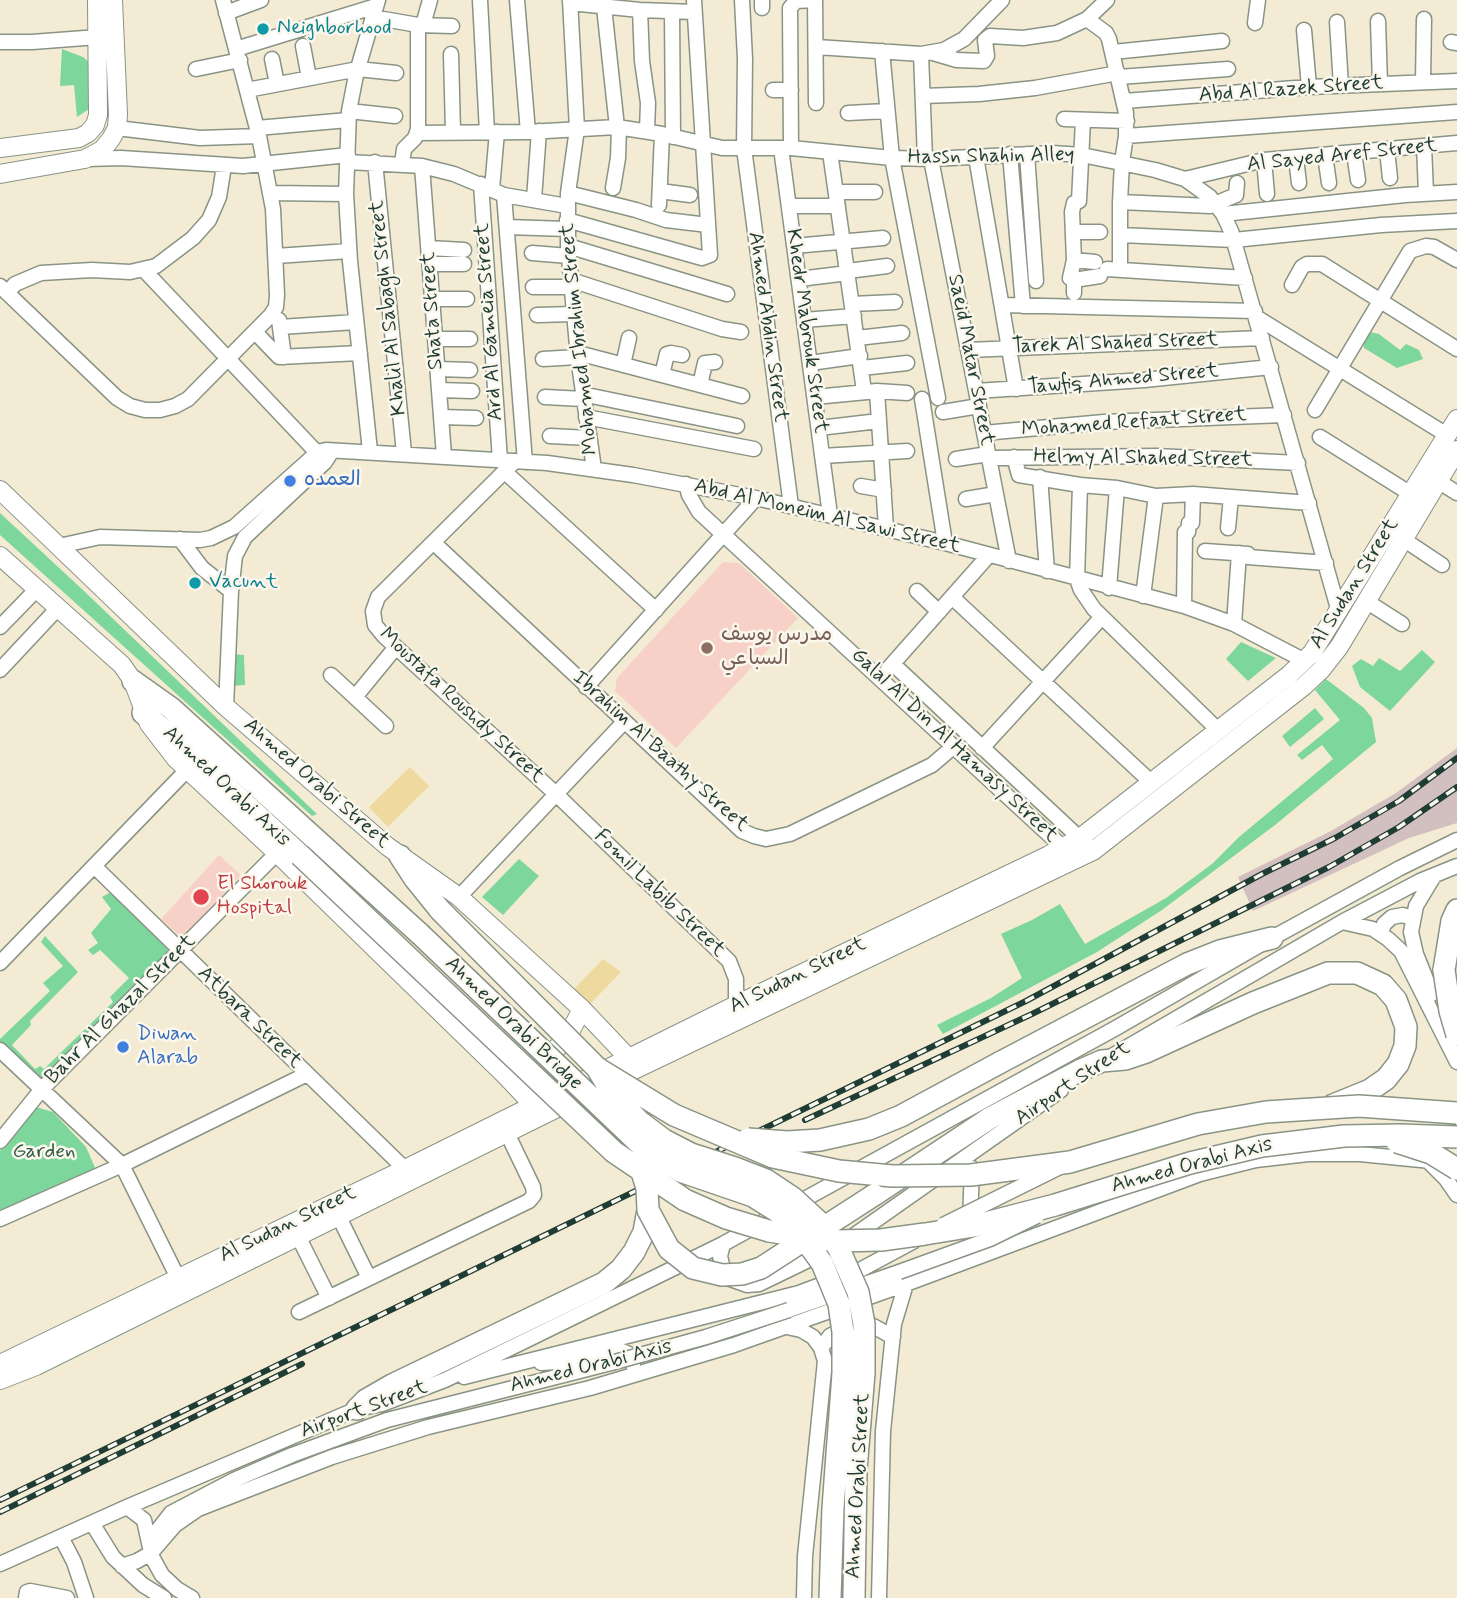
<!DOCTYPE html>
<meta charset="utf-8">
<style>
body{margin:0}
canvas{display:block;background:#f3ebd4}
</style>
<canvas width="1457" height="1598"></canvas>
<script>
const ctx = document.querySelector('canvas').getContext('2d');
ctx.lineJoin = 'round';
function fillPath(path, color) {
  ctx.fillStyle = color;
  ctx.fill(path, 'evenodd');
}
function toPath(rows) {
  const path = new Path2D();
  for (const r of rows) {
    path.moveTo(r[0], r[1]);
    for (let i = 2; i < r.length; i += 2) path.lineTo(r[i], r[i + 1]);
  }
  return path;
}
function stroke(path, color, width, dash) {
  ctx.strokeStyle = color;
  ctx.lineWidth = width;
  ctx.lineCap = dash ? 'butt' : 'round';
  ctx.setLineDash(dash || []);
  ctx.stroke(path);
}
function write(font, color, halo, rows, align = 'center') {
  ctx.font = font + ' Mynerve,"Playpen Sans Arabic",sans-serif';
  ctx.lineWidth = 5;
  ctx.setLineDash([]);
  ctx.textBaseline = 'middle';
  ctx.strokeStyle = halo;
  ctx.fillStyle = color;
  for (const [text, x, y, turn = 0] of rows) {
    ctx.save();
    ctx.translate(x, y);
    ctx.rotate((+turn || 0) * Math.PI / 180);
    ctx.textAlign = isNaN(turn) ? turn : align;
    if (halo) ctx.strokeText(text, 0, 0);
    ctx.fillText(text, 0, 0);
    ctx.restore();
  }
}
const built = toPath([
 [723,562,739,563,798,618,676,748,615,691,617,678],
 [219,855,241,875,182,938,161,919]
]);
const industrial = toPath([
 [1457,748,1457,823,1409,838,1253,911,1238,877,1331,831,1396,793]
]);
const green = toPath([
 [62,49,83,57,96,68,95,105,77,117,74,85,60,86],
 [1370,332,1379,334,1400,350,1406,344,1419,350,1423,359,1397,368,1364,348,1363,338],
 [0,513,84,591,317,814,312,816,0,535],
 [1241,642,1276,658,1248,681,1226,659],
 [1422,650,1435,662,1390,711,1360,687,1352,666,1361,659,1373,666,1379,658,1400,671],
 [232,654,244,655,245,685,231,686],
 [1326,679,1364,708,1372,718,1376,742,1275,825,1162,910,1097,952,943,1034,937,1025,991,998,1022,978,1001,934,1032,920,1060,904,1085,944,1166,898,1212,864,1239,837,1333,759,1322,745,1302,760,1297,755,1340,720,1315,690],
 [1315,708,1324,719,1290,747,1282,736],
 [519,859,539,876,503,915,482,897],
 [113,891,174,949,42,1084,0,1045,0,1039,50,991,43,983,63,966,41,942,45,936,78,972,30,1021,31,1025,12,1045,35,1069,40,1066,44,1069,113,1002,110,997,129,978,100,950,93,955,88,950,98,943,91,933,111,909,102,897],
 [36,1107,53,1112,86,1147,96,1170,0,1211,0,1151]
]);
const sand = toPath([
 [410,767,429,786,388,827,369,807],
 [603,959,621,972,590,1004,574,989]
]);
const minor = toPath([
 [480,0,487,132],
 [517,0,528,132],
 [570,0,577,129,568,193,568,246,578,357,594,469],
 [742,0,745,59,744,148,791,506],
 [762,0,762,8],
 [815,0,816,103],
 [570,3,640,10,694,12],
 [604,7,617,127],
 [640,10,642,61,648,103,647,131],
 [672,12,673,137],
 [226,13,261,0],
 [372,17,418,25,452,26],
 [1087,19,1106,33,1109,39,1126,113,1126,136,1122,162,1120,202,1120,270],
 [1378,21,1380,84],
 [1337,22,1341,86],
 [1255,23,1258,0],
 [423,25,430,0],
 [1304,30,1309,87],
 [0,42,32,42,98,37],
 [1451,42,1457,43],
 [303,46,309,78],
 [817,47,921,54,944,50,964,39,1002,0],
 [236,49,376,6],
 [882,51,892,158,938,398],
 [1113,52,1222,41],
 [933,53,957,60,984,61,987,56,985,40,990,36,1023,38,1057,33,1087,19,1107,0],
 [451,54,453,132],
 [921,54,925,159],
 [272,59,277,84],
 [196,69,240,60],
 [1119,77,1228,69],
 [1423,82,1424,19],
 [247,90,358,69,396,73],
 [773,90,791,90],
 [923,96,979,94,1035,88,1118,73],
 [1124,101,1309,87,1457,81],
 [349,111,395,116],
 [848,113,886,111],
 [1064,119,1127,121],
 [117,128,200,138,259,136],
 [257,128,348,120],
 [418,133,528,132,617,127,662,134,722,148,791,148,892,158,931,159,1052,153,1082,155,1155,170,1185,179,1210,197,1223,214,1231,231,1339,612],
 [1126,136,1457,112],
 [1424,146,1426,193],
 [781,148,830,515],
 [791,148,790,8,796,1,815,0],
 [1387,150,1390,178],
 [830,152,864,391],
 [1354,153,1358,180],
 [1010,154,1023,306],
 [1027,154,1036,281],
 [1325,155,1329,183],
 [976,157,1016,389],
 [1296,158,1299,183],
 [87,159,121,158,243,166,348,155],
 [931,159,1009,561],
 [1264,160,1267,194],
 [348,162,422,166,454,174,504,195,567,206],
 [375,162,404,453],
 [402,164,404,149,415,138,418,129,418,25],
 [422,166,444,456],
 [1185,179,1264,160,1457,143],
 [481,184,500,460],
 [613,188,618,158,619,127],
 [492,189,497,132],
 [660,191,690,195],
 [836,192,875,192],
 [271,193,346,194],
 [568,193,636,210,666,220,708,225],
 [504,195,525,462],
 [534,199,539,131],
 [1120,202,1210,206,1236,195,1237,183],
 [659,205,662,134],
 [789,206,838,206],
 [1223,214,1405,195,1457,192],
 [567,220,702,258,710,255,694,0],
 [507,227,567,229],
 [1073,232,1100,232],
 [1120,235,1234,240,1381,225,1457,221],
 [568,246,727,294],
 [794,246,883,238],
 [429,248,464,250],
 [532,253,569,256],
 [276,256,349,251],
 [1074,260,1095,262],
 [430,264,464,264],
 [1107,269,1245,278],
 [144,270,322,458],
 [848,271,887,266],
 [799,279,848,273],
 [571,280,722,329,741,332],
 [1074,280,1100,276],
 [1292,285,1302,267,1307,264,1322,264,1457,349],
 [0,286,117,398,130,406,145,410,160,410,175,406,188,399,271,315,276,307,277,295,273,209,259,136,223,0],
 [533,287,572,287],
 [7,293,15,284,41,273,92,270,130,272,156,266,193,238,209,220,219,197,224,166],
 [1074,293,1074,280,1070,278,1074,260,1072,212,1074,203,1079,201,1083,120],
 [433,299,467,299],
 [852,304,895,302],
 [1002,305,1255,311],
 [537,315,574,314],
 [1256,317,1447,435],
 [279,320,284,357],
 [804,320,854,316],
 [280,327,356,322],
 [256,333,279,357,360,353],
 [857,338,902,333],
 [436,339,470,339],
 [968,350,1262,338],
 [578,353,742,396],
 [543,359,578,357],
 [810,363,860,356],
 [623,365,629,338],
 [862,368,907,363],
 [438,369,470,370],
 [662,375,667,354,671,353,682,355],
 [700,385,705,363,715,362],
 [439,390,472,391],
 [877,391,886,528],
 [976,391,1144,380,1271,367],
 [582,394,737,426],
 [545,397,583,399],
 [815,397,877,391,907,393],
 [922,399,945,543],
 [1315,410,1410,251,1426,246,1434,247,1457,260],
 [943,412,979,406],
 [441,417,476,418],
 [586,417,754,449],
 [819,428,879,421],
 [984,433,1104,422,1284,415],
 [550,436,589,438],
 [1320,437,1411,494],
 [370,451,350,261,346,194,349,111,356,75,378,0],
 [822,456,907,451],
 [1014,457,1019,475,1080,485,1117,488,1156,496,1193,494,1309,503],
 [989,458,1156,456,1298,463],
 [956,459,988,454],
 [515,461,378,597,373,611,375,625,384,636,557,795,729,961,736,979,736,1005],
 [505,472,656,610],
 [1040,477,1047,571],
 [1438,481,1457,493],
 [686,484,689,495,699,512,1070,854],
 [1080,485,1077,579,1081,590,1094,609,1218,730],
 [861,486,884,490],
 [966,499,996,494],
 [1228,528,1231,497],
 [180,539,202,568,231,591],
 [1403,539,1442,565],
 [434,543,742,831,754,836,766,839,790,834,932,765,953,747],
 [59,546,100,537,200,540,211,538,234,527,318,452,326,450,547,463,633,475,756,498,945,543,1184,606,1234,624,1305,661],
 [1205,551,1248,554,1248,557,1326,563],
 [1109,588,1117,488],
 [917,591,939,612],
 [1143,596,1156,496],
 [952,597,1152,783],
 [1366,601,1402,624],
 [1184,606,1185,532,1188,532,1189,523,1192,523,1193,494],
 [1234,624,1239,553],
 [0,627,37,589],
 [893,664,1087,845],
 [888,669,989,555],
 [0,670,58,608],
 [331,675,386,726],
 [586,687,756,498],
 [355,697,396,647],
 [226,707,231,591,235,556,245,537,325,462,332,451],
 [982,748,1102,617],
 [94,866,405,1169],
 [459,897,624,722],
 [1342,922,1373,929,1388,939,1401,951,1457,1062],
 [1381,933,1384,924,1392,917,1403,915,1413,919],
 [0,963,187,770],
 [1432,994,1416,954,1411,932,1416,906,1434,876],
 [0,1050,122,1165,178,1278],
 [1110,1057,1342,922,1420,881,1457,866],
 [0,1141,42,1089,277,853],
 [1427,1160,1446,1179,1457,1195],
 [339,1217,369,1278],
 [0,1219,122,1165,307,1074],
 [970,1221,972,1168],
 [298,1236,329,1298],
 [849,1239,1061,1090],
 [723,1244,720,1256,723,1269,730,1279,747,1285,759,1284,825,1252],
 [789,1310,899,1272],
 [299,1312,529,1201,534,1195,533,1187,507,1133],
 [787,1327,801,1330,813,1337,821,1348,825,1361,805,1556,804,1598],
 [821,1348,830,1336,850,1325,873,1326,893,1337],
 [541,1363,576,1361,622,1351,629,1354,633,1365],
 [464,1377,799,1293,860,1270,914,1241],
 [127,1507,144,1520,152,1557,162,1575,177,1589,192,1598],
 [92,1523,113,1557,143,1585,164,1598],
 [61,1537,74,1562,86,1598],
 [151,1552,157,1531,171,1513,234,1480,292,1455,387,1420,611,1363],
 [0,1564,127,1507,357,1409,382,1404,445,1380,723,1244,1116,1028,1272,938,1400,868,1457,840],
 [122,1566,137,1561,151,1553,175,1525,198,1509,332,1457,428,1427,590,1388,734,1345,906,1284,1200,1174,1256,1160,1308,1154,1360,1154,1431,1161],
 [26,1598,27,1592,30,1591,67,1598],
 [879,1598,883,1431,894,1324,906,1284]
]);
const major = toPath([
 [0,148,79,138,88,133,95,125,98,115,97,0],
 [0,174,85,159,102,150,111,139,117,128,118,114,113,0],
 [0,490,226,707,387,846,459,897,582,1009,636,1066],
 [0,556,122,665,133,681,149,724,176,759,277,853,505,1075,541,1113],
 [515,1073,534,1065,558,1047,568,1036,582,1009],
 [0,1364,405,1169,736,1005,1049,855,1080,838,1289,675,1312,653,1457,419],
 [0,1380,36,1366,638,1068,1093,851,1304,686,1321,670,1339,647,1457,450]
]);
const highway = toPath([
 [133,681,171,708,420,934],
 [143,713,175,739,300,855],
 [400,856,415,879,440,910],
 [1444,970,1452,921,1457,910],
 [1001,1062,1187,964,1220,951,1272,938],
 [874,1195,990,1118,1079,1071,1102,1061,1125,1059,1146,1052,1253,1003,1328,973,1357,973,1383,985,1396,1000,1406,1027,1405,1046,1398,1064,1386,1079,1370,1090,1333,1105],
 [357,1409,366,1400,392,1385,604,1283,621,1269,634,1252,644,1232,648,1210],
 [830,1598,833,1508,843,1374],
 [854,1598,856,1470,864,1373]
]);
const rail = toPath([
 [805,1120,1032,1014,1329,867,1399,827,1457,787],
 [0,1500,1026,1001,1262,874,1335,838,1399,801,1457,758],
 [0,1512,302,1364]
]);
const minorBridge = toPath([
 [943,1225,1060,1167],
 [899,1272,990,1239,1037,1216],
 [611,1363,706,1337,789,1310]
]);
const highwayBridge = toPath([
 [300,855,614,1152,685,1200,726,1218,769,1231,836,1241,881,1240,925,1234,974,1226,1055,1205,1190,1163,1262,1146,1344,1136,1400,1135,1457,1137],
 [440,910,597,1068,612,1093,640,1122,664,1140,691,1154,735,1168,766,1180,793,1198,818,1221,838,1247,858,1292,864,1324,864,1373],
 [420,934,643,1147,680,1171,753,1196,777,1211,797,1229,822,1263,839,1304,843,1332,843,1374],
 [1444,970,1450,1011,1457,1035],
 [597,1068,674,1115,773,1157,839,1171,892,1176,971,1175,1070,1162,1198,1124,1266,1112,1359,1106,1457,1113],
 [748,1139,787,1142,820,1140,869,1129,901,1116,1001,1062],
 [1397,1142,1431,1153,1457,1169],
 [641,1169,647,1188,648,1210,669,1249,693,1268,722,1275,742,1274,761,1268,874,1195]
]);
const markers = [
 [263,29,7,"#0f9aa8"],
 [290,481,7,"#3f7fe0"],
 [195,583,7,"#0f9aa8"],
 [707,648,7,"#8d6e63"],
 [201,897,9,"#e0444e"],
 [123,1047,7,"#3f7fe0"]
];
const cultureNames = [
 ["Neighborhood",277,29],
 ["Vacunt",209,583]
];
const streetNames = [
 ["Abd Al Razek Street",1291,90,-4],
 ["Al Sayed Aref Street",1342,156,-6],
 ["Hassn Shahin Alley",991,157,-1],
 ["Khalil Al Sabagh Street",389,308,-96],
 ["Shata Street",433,311,-94],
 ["Ard Al Gameia Street",490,322,-94],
 ["Ahmed Abdin Street",767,327,82],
 ["Khedr Mabrouk Street",806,331,82],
 ["Mohamed Ibrahim Street",580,339,-96],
 ["Tarek Al Shahed Street",1115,344,-2],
 ["Saeid Matar Street",970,360,79],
 ["Tawfiq Ahmed Street",1123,380,-5],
 ["Mohamed Refaat Street",1134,423,-4],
 ["Helmy Al Shahed Street",1143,459,1],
 ["Abd Al Moneim Al Sawi Street",827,517,13],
 ["Al Sudan Street",1355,584,-58],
 ["Moustafa Roushdy Street",461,706,43],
 ["Galal Al Din Al Hamasy Street",954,746,43],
 ["Ibrahim Al Baathy Street",660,752,42],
 ["Ahmed Orabi Street",316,784,41],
 ["Ahmed Orabi Axis",226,787,43],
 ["Fomil Labib Street",659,894,44],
 ["Al Sudan Street",798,976,-26],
 ["Bahr Al Ghazal Street",121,1010,-45],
 ["Atbara Street",249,1018,44],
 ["Ahmed Orabi Bridge",513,1024,44],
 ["Airport Street",1073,1084,-34],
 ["Ahmed Orabi Axis",1192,1166,-15],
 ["Al Sudan Street",288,1225,-26],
 ["Ahmed Orabi Axis",591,1367,-14],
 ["Airport Street",364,1410,-20],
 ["Ahmed Orabi Street",859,1486,-87]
];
const shopNames = [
 ["العمده",304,481],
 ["Diwan",137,1035],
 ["Alarab",137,1059]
];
const educationNames = [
 ["مدرس يوسف",721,636],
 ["السباعي",721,660]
];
const healthNames = [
 ["El Shorouk",217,885],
 ["Hospital",217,909]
];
const parkNames = [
 ["Garden",44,1153]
];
fillPath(built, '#f7d1c7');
fillPath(industrial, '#d2bfc0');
fillPath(green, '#7dd79c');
fillPath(sand, '#eeda9e');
stroke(minor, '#899484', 17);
stroke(major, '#899484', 20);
stroke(highway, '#899484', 24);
stroke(minor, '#fff', 14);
stroke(major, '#fff', 18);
stroke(highway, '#fff', 21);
stroke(rail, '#1f3d34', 6);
stroke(rail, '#fbf7ec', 3.5, [10]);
stroke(minorBridge, '#899484', 17, []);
stroke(highwayBridge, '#899484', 24, []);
stroke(minorBridge, '#fff', 14);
stroke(highwayBridge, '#fff', 21);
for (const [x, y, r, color] of markers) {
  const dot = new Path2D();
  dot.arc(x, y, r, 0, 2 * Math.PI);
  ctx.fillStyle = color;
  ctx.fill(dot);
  stroke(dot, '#fbf7ec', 2.5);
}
write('21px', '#0d838f', '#fbf7ec', cultureNames, 'left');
write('21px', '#1f3d34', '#fbf7ec', streetNames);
write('21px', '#366cbe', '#fbf7ec', shopNames, 'left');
write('21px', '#785e54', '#fbf7ec', educationNames, 'left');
write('21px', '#be3a42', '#fbf7ec', healthNames, 'left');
write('21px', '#325c49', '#fbf7ec', parkNames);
</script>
